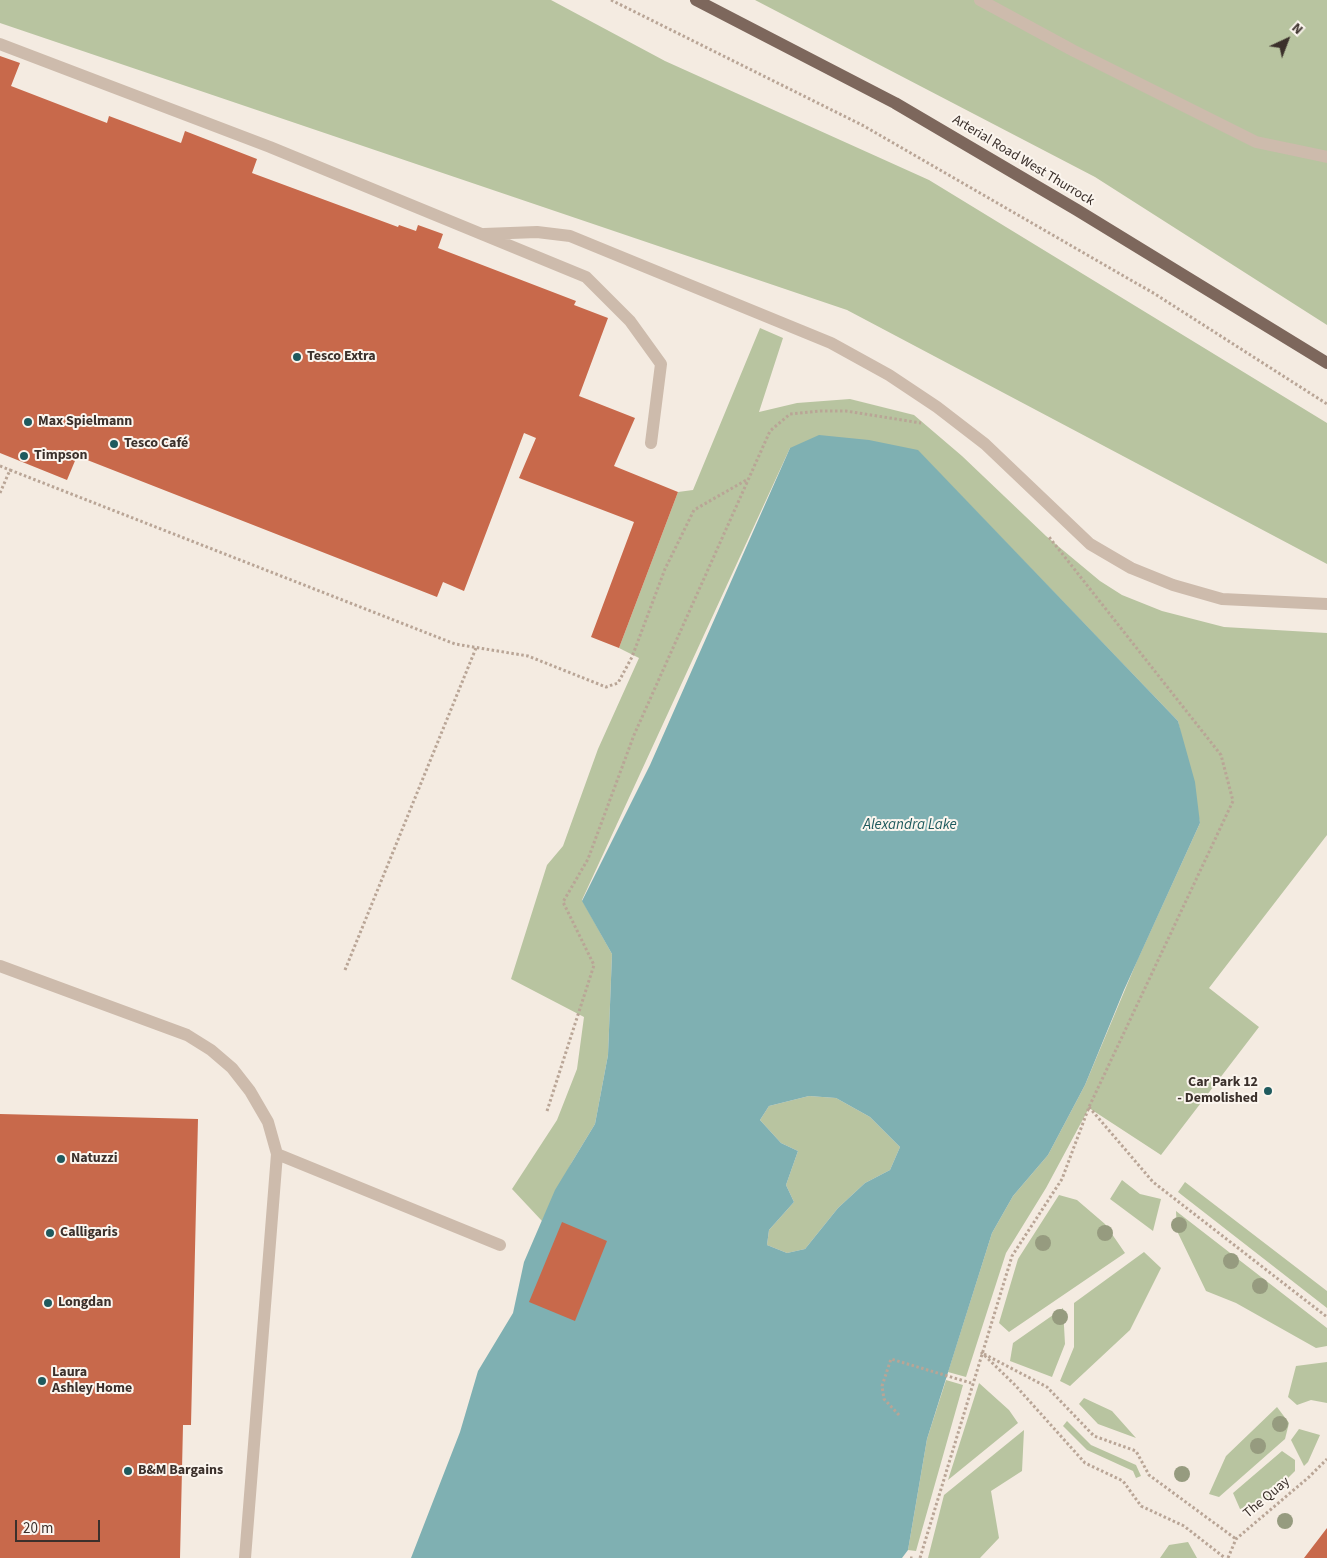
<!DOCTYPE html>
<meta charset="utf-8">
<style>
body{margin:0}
#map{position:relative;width:1327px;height:1558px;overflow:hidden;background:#f4ebe1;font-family:"Source Sans 3",sans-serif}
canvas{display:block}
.north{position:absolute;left:1262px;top:15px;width:50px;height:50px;-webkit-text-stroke:4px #fbf5ee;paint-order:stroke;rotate:43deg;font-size:14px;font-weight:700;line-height:20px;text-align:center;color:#3b302b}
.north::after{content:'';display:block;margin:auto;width:18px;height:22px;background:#3b302b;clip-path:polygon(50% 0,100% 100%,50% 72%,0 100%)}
.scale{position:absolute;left:15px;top:1520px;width:85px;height:22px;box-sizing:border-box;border:2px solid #3b302b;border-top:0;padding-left:6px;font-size:15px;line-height:18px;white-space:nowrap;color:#3b302b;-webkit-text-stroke:4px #fbf5ee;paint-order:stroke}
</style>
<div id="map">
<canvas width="1327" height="1558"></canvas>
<div class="north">N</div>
<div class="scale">20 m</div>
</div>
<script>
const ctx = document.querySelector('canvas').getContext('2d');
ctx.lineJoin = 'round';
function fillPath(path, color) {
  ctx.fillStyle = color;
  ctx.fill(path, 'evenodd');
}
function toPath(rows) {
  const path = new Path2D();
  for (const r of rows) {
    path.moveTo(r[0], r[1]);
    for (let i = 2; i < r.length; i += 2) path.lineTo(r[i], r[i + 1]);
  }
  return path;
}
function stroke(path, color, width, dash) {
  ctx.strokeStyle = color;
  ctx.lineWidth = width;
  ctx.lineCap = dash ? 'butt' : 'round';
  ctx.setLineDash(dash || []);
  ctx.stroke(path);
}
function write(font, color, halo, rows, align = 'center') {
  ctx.font = font + ' "Source Sans 3",sans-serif';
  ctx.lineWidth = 4;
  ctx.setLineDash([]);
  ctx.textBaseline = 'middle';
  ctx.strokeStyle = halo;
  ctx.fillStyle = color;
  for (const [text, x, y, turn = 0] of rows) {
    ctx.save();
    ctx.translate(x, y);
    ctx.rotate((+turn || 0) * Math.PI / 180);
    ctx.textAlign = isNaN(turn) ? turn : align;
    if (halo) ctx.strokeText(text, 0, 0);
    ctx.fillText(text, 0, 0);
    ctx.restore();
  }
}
const green = toPath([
 [0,0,551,0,665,61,929,180,1327,423,1327,564,847,310,0,23],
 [755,0,1327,0,1327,325,1095,177],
 [760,328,783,338,759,412,797,403,850,399,914,415,962,456,1046,536,1100,581,1122,595,1162,611,1224,627,1327,633,1327,835,1209,988,1259,1027,1161,1155,1089,1108,1046,1188,1006,1253,966,1377,948,1372,992,1233,1013,1196,1048,1155,1085,1085,1137,961,1200,823,1178,721,918,451,790,448,582,900,612,954,608,1055,595,1124,572,1162,542,1221,512,1189,557,1120,577,1069,584,1017,511,979,547,865,563,846,598,749,639,658,619,648,678,492,693,490],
 [809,1096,836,1098,870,1117,900,1147,890,1170,865,1183,838,1208,805,1249,787,1253,767,1245,769,1230,794,1202,786,1185,798,1151,781,1143,760,1120,769,1106],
 [1122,1180,1140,1194,1161,1199,1153,1231,1110,1199],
 [1185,1182,1327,1291,1327,1308,1178,1192],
 [1059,1195,1077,1200,1105,1224,1125,1253,1009,1332,999,1323,1018,1259],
 [1176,1211,1327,1328,1327,1346,1316,1348,1236,1303,1206,1291,1177,1231],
 [1144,1252,1161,1268,1130,1330,1070,1386,1060,1381,1074,1347,1074,1303],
 [1063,1308,1065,1344,1052,1377,1010,1361,1013,1343],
 [1327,1362,1327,1403,1311,1400,1297,1405,1288,1397,1296,1366],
 [946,1380,963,1385,916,1551,908,1550,927,1439],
 [979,1383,1009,1410,1018,1423,948,1480],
 [1084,1398,1112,1411,1136,1438,1098,1424,1079,1404],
 [1277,1407,1289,1423,1285,1439,1219,1497,1209,1494,1226,1456],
 [1067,1421,1091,1445,1136,1465,1141,1476,1136,1478,1133,1471,1087,1450,1063,1426],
 [1299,1429,1320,1435,1308,1462,1304,1466,1291,1440],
 [1024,1430,1022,1471,991,1491,999,1538,980,1558,928,1558,944,1495],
 [1282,1451,1295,1460,1295,1471,1266,1500,1240,1509,1233,1493],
 [1188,1542,1197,1558,1160,1558,1169,1545]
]);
const water = toPath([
 [819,435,869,440,918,450,1178,721,1195,782,1200,823,1124,990,1085,1085,1048,1155,1013,1196,992,1233,927,1439,908,1550,902,1558,411,1558,460,1432,478,1371,513,1313,524,1262,555,1190,595,1124,608,1055,612,954,582,901,650,765,790,448],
 [809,1096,836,1098,870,1117,900,1147,890,1170,865,1183,838,1208,805,1249,787,1253,767,1245,769,1230,794,1202,786,1185,798,1151,781,1143,760,1120,769,1106]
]);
const building = toPath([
 [0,56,20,63,11,86,107,123,109,116,181,143,185,131,257,159,252,173,398,227,399,225,416,231,418,225,443,234,438,248,576,301,574,305,608,318,579,396,635,418,614,466,678,492,619,648,591,637,634,522,519,478,536,438,524,433,464,591,443,582,437,597,77,456,67,480,0,453],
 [0,1114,198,1119,191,1425,183,1425,180,1558,0,1558],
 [562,1222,607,1241,575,1321,529,1302],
 [1327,1528,1327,1558,1304,1558]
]);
const path = toPath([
 [611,0,864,126,1155,294,1327,404],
 [0,466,10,470],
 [0,493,10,470,455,644,528,656,606,687,618,683,632,657,665,569,694,510,748,479],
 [345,970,476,648],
 [1089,1107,1153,1182,1327,1317],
 [547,1111,594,965,563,902,588,859,634,735,770,431,790,414,820,411,846,411,921,423],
 [981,1352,1015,1385,1085,1463,1123,1481,1141,1506,1184,1526,1225,1558],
 [984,1354,1047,1387,1094,1436,1136,1451,1149,1475,1236,1539],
 [899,1415,884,1399,882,1386,891,1359,971,1383],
 [910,1558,915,1558],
 [920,1558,1012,1256,1062,1179,1089,1107,1233,801,1221,755,1049,537],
 [1228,1558,1236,1539,1309,1477,1327,1459]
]);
const minor = toPath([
 [980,0,1074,51,1256,142,1327,157],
 [0,44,270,147,586,277,630,321,661,364,651,443],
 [484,234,537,232,570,236,831,343,889,375,937,407,985,444,1090,544,1131,568,1173,585,1222,599,1327,604],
 [0,966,187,1035,211,1050,232,1068,250,1091,268,1122,277,1154,245,1558],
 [277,1154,500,1245]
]);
const major = toPath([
 [696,0,895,103,1077,210,1327,363]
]);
const trees = [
 [1179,1225],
 [1105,1233],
 [1043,1243],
 [1231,1261],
 [1260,1286],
 [1060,1317],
 [1280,1424],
 [1258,1446],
 [1182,1474],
 [1285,1521]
];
const markers = [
 [297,357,5,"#1f5a5e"],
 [28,422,5,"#1f5a5e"],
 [114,444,5,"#1f5a5e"],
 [24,456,5,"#1f5a5e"],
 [1268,1091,5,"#1f5a5e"],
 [61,1159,5,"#1f5a5e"],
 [50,1233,5,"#1f5a5e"],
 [48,1303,5,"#1f5a5e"],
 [42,1381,5,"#1f5a5e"],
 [128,1471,5,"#1f5a5e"]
];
const streetNames = [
 ["Arterial Road West Thurrock",1023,161,31],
 ["The Quay",1267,1498,-40]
];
const poiNames = [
 ["Tesco Extra",307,357],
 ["Max Spielmann",38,422],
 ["Tesco Café",124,444],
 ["Timpson",34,456],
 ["Car Park 12",1258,1083,"right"],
 ["- Demolished",1258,1099,"right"],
 ["Natuzzi",71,1159],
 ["Calligaris",60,1233],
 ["Longdan",58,1303],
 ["Laura",52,1373],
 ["Ashley Home",52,1389],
 ["B&M Bargains",138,1471]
];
const waterNames = [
 ["Alexandra Lake",910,826]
];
fillPath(green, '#b8c4a0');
fillPath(water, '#7fb0b2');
fillPath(building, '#c8694b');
stroke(path, '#b9a596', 3, [2.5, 2.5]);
stroke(minor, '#cdbbac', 12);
stroke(major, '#7d675c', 12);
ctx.fillStyle = '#969b7f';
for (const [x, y] of trees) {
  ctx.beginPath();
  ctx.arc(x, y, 8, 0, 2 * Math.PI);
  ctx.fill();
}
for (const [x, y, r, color] of markers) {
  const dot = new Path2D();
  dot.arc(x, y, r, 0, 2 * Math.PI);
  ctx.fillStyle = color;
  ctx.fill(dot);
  stroke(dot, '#fbf5ee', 2);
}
write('14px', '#3b302b', '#fbf5ee', streetNames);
write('bold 14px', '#3b302b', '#fbf5ee', poiNames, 'left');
write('italic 15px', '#1f5a5e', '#fbf5ee', waterNames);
</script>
